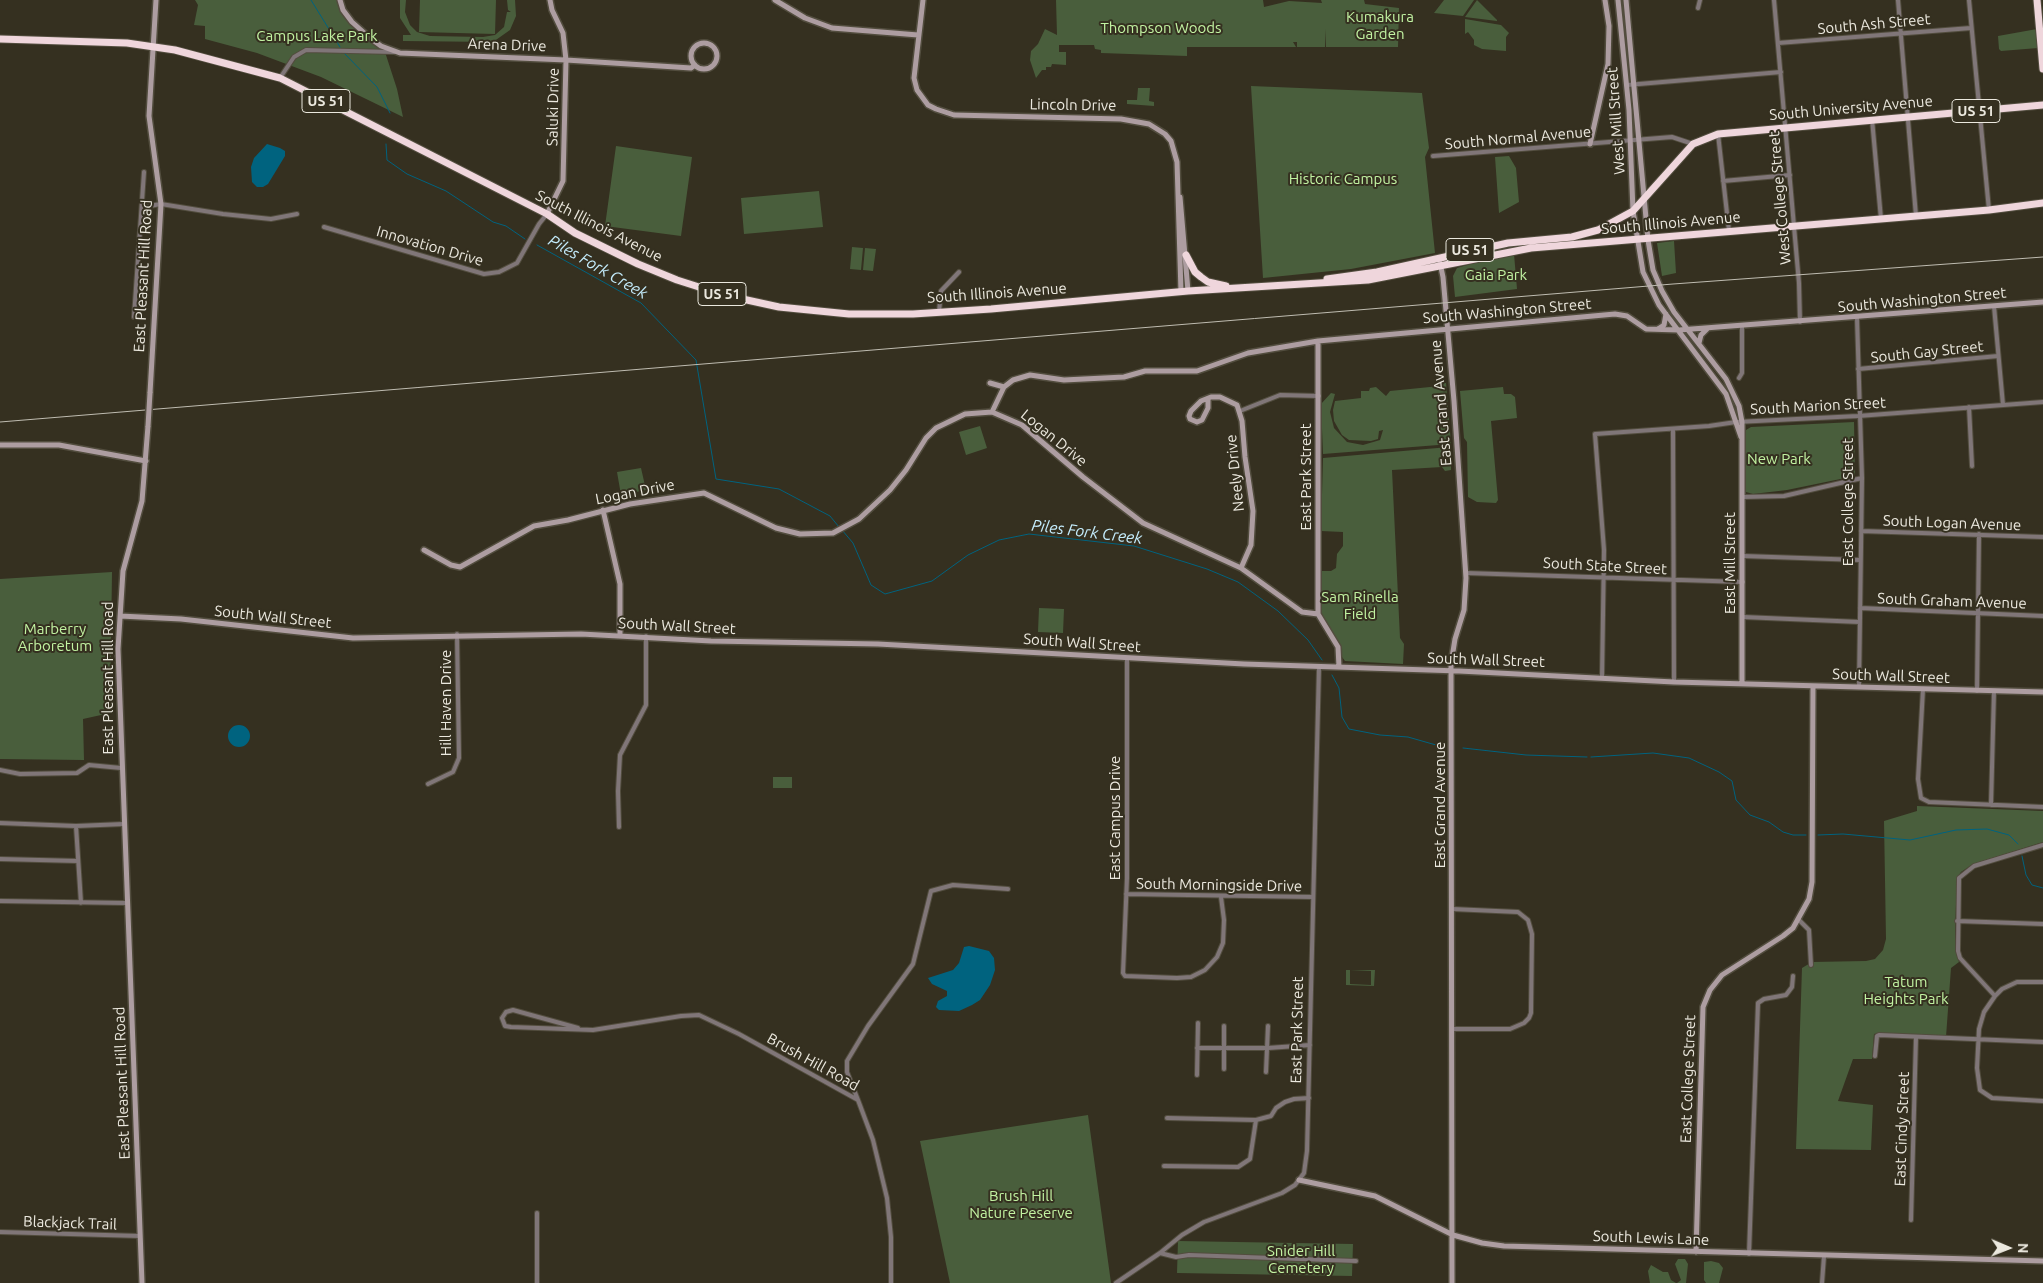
<!DOCTYPE html>
<style>
body{margin:0}
#map{position:relative;width:2043px;height:1283px;overflow:hidden;background:#353020;font-family:Ubuntu,sans-serif}
canvas{display:block}
.north{position:absolute;left:1983px;top:1223px;width:50px;height:50px;-webkit-text-stroke:4px #353020;paint-order:stroke;rotate:91deg;font-size:14px;font-weight:700;line-height:20px;text-align:center;color:#ebe8de}
.north::after{content:'';display:block;margin:auto;width:18px;height:22px;background:#ebe8de;clip-path:polygon(50% 0,100% 100%,50% 72%,0 100%)}
</style>
<div id="map">
<canvas width="2043" height="1283"></canvas>
<div class="north">N</div>
</div>
<script>
const ctx = document.querySelector('canvas').getContext('2d');
ctx.lineJoin = 'round';
function fillPath(path, color) {
  ctx.fillStyle = color;
  ctx.fill(path, 'evenodd');
}
function toPath(rows) {
  const path = new Path2D();
  for (const r of rows) {
    if (r.length === 3) {
      path.moveTo(r[0] + r[2], r[1]);
      path.arc(r[0], r[1], r[2], 0, 2 * Math.PI);
      continue;
    }
    path.moveTo(r[0], r[1]);
    for (let i = 2; i < r.length; i += 2) path.lineTo(r[i], r[i + 1]);
  }
  return path;
}
function stroke(path, color, width, dash) {
  ctx.strokeStyle = color;
  ctx.lineWidth = width;
  ctx.lineCap = dash ? 'butt' : 'round';
  ctx.setLineDash(dash || []);
  ctx.stroke(path);
}
function write(font, color, halo, rows, align = 'center') {
  ctx.font = font + ' Ubuntu,sans-serif';
  ctx.lineWidth = 4;
  ctx.setLineDash([]);
  ctx.textBaseline = 'middle';
  ctx.strokeStyle = halo;
  ctx.fillStyle = color;
  for (const [text, x, y, turn = 0] of rows) {
    ctx.save();
    ctx.translate(x, y);
    ctx.rotate((+turn || 0) * Math.PI / 180);
    ctx.textAlign = isNaN(turn) ? turn : align;
    if (halo) ctx.strokeText(text, 0, 0);
    ctx.fillText(text, 0, 0);
    ctx.restore();
  }
}
const green = toPath([
 [195,0,340,0,352,22,385,52,397,89,403,117,321,77,257,53,205,39,205,26,194,25,198,5],
 [400,0,406,0,405,12,410,25,417,32,430,36,483,37,495,35,504,27,507,12,511,12,508,10,507,0,515,0,516,16,510,30,493,42,403,41,403,35,411,35,400,18],
 [420,0,496,0,495,34,419,32],
 [1056,0,1263,0,1264,7,1289,1,1322,3,1321,0,1364,0,1365,4,1399,8,1398,47,1326,47,1325,29,1325,47,1297,47,1297,42,1293,42,1296,47,1187,47,1187,56,1101,53,1101,50,1095,49,1094,45,1059,45,1059,52,1066,52,1066,65,1052,64,1051,67,1046,67,1046,70,1042,70,1036,78,1030,60,1031,51,1038,44,1045,29,1057,35],
 [1444,0,1474,0,1463,16,1434,13],
 [1477,0,1497,20,1497,21,1465,17],
 [1465,19,1501,25,1509,33,1506,37,1506,51,1482,49,1474,45,1474,40,1468,32,1465,34],
 [2037,29,2038,48,2001,51,1999,49,1998,36],
 [1251,86,1422,93,1429,148,1425,157,1435,253,1351,269,1263,278],
 [1138,88,1150,88,1149,101,1154,102,1154,106,1127,104,1127,100,1137,100],
 [616,146,692,157,681,236,605,226],
 [1509,156,1516,168,1519,202,1499,213,1495,157],
 [819,191,823,227,744,234,741,198],
 [1674,241,1676,273,1662,276,1657,243],
 [852,247,863,248,861,270,850,269],
 [865,248,876,249,873,271,863,270],
 [1514,254,1517,289,1455,297,1453,276,1457,268,1491,258],
 [1440,383,1446,383,1451,444,1323,454,1321,404,1331,393,1335,394,1330,412,1334,428,1347,442,1363,445,1380,440,1383,430,1379,431,1378,439,1371,441,1349,440,1342,435,1334,421,1333,410,1335,401,1361,398,1361,391,1369,391,1370,388,1376,387,1386,396,1390,391,1440,386],
 [1503,387,1504,394,1511,394,1515,397,1517,418,1491,421,1498,500,1496,503,1477,502,1468,497,1467,442,1464,438,1460,391],
 [1854,422,1855,476,1787,490,1753,494,1746,492,1746,430,1751,427],
 [980,426,987,448,966,455,959,432],
 [1449,447,1451,448,1451,470,1445,471,1442,467,1392,470,1400,638,1404,644,1403,664,1345,661,1342,657,1340,644,1324,620,1321,611,1321,571,1331,571,1336,568,1337,554,1343,546,1343,532,1321,531,1323,458],
 [641,468,646,490,621,495,617,472],
 [112,572,110,713,83,719,84,760,0,759,0,579],
 [1039,608,1064,609,1063,633,1038,632],
 [773,777,792,777,792,788,773,788],
 [1917,806,2043,811,2043,842,1973,864,1961,872,1957,878,1955,932,1956,953,1959,962,1951,968,1946,1037,1879,1033,1874,1034,1872,1059,1853,1059,1838,1101,1873,1105,1871,1150,1796,1149,1802,968,1812,962,1866,961,1875,959,1883,950,1886,939,1884,821,1917,811],
 [1346,970,1375,970,1374,986,1346,985],
 [1350,970,1371,971,1371,985,1350,984],
 [1088,1115,1111,1283,950,1283,920,1141],
 [1178,1241,1353,1244,1352,1276,1177,1273],
 [1678,1259,1685,1259,1688,1264,1686,1283,1677,1283,1681,1280,1675,1264],
 [1711,1261,1719,1263,1723,1268,1719,1283,1706,1283,1704,1280,1704,1262],
 [1651,1265,1663,1272,1668,1272,1671,1280,1676,1283,1650,1283,1648,1271]
]);
const water = toPath([
 [267,144,280,148,285,151,285,156,268,184,263,187,257,187,252,182,251,167,254,158],
 [239,736,11],
 [969,946,989,951,994,958,995,970,990,985,980,1000,972,1005,959,1011,939,1010,936,1007,938,1001,947,996,947,991,932,984,928,978,953,970,959,963,964,947]
]);
const stream = toPath([
 [311,0,340,47],
 [344,53,377,87,390,113],
 [386,144,387,160,407,174,446,191,493,222,506,226,525,239],
 [537,245,641,303,696,360,716,479,779,489,830,516,839,527],
 [842,530,853,543,871,585,885,594,932,581,968,555,999,540,1029,534,1134,546,1207,569,1238,582,1278,611,1308,640,1322,660],
 [1332,675,1339,688,1342,717,1349,729,1380,735,1408,737,1443,747],
 [1463,748,1526,755,1587,757],
 [1591,757,1653,753,1689,758,1719,772,1732,781,1736,800,1750,815,1769,822,1783,832,1793,835,1806,835],
 [1818,835,1843,834,1910,840,1956,830,1987,829,2009,835,2018,844],
 [2022,856,2026,875,2032,885,2043,888]
]);
const street = toPath([
 [1774,0,1799,283,1800,322],
 [1898,0,1916,216],
 [1969,0,1989,210],
 [1698,8,1700,0],
 [1778,43,1971,28],
 [280,78,294,57,306,50,394,52],
 [1627,85,1781,72],
 [1872,119,1881,219],
 [1718,134,1729,231],
 [1433,156,1672,137,1693,144],
 [1723,181,1790,175],
 [143,207,161,204,223,214,271,219,297,214],
 [324,227,484,274,499,272,517,263,539,224,547,214],
 [1994,306,2003,405],
 [939,312,941,291,959,272],
 [134,317,144,172],
 [1857,318,1862,478,1859,687],
 [1858,369,1998,356],
 [1739,378,1742,373,1742,327],
 [1969,407,1972,466],
 [1240,411,1280,395,1319,396],
 [1673,429,1674,682],
 [1742,497,1784,496,1862,478],
 [1861,531,2043,537],
 [1743,556,1860,560],
 [1466,573,1743,582],
 [1860,608,2043,616],
 [1743,617,1860,622],
 [1127,659,1127,878,1123,973,1125,976,1177,978,1191,977,1205,970,1217,957,1223,943,1224,920,1221,897],
 [1602,678,1604,550,1595,434,1709,426,1736,422,1858,416,2043,402],
 [1923,689,1918,779,1921,798,1929,802,2043,807],
 [1977,691,1979,534],
 [0,770,20,774,77,773,89,765,121,768],
 [428,784,453,772,459,758,457,634],
 [1991,805,1994,691],
 [0,823,76,826,124,824],
 [76,826,81,903],
 [619,827,618,791,620,755,646,705,646,636],
 [0,859,78,861],
 [1126,894,1313,897],
 [0,901,126,903],
 [1452,909,1518,912,1528,920,1532,934,1531,1013,1529,1018,1524,1023,1510,1029,1452,1029],
 [1798,919,1809,930,1811,965],
 [1957,921,2043,924],
 [2043,982,2017,982,2002,989,1995,996,1984,1012,1979,1029,1977,1068,1980,1090,1992,1098,2043,1101],
 [1995,996,1960,958,1958,951,1959,878,1974,866,2043,845],
 [1224,1026,1224,1069],
 [578,1028,513,1010,506,1012,502,1018,505,1026,511,1027,593,1030,681,1016,699,1015,739,1034,858,1100,873,1140,887,1198,891,1237,891,1283],
 [1197,1048,1268,1048,1310,1045],
 [1875,1056,1877,1036,1879,1035,2043,1042],
 [1266,1072,1268,1026],
 [1197,1075,1198,1023],
 [858,1100,847,1072,847,1061,868,1026,913,964,931,891,953,885,1008,889],
 [1167,1118,1256,1120,1271,1116,1276,1108,1285,1102,1294,1099,1309,1098],
 [1164,1166,1238,1167,1250,1159,1256,1120],
 [1911,1220,1916,1037],
 [0,1232,140,1236],
 [1160,1253,1176,1257,1189,1255,1356,1261],
 [1749,1254,1758,1003,1764,999,1786,995,1792,987,1793,976],
 [537,1283,537,1213],
 [1116,1283,1160,1253,1182,1235,1204,1222,1282,1193,1295,1185,1304,1173,1307,1151,1319,667],
 [1822,1283,1824,1256]
]);
const secondary = toPath([
 [340,0,343,10,352,22,370,38,381,46,400,53,566,60,691,68,695,65],
 [775,0,805,18,832,28,918,35],
 [923,0,914,78,917,90,928,105,936,109,954,115,1121,119,1149,124,1165,134,1171,141,1177,162,1181,292],
 [1618,0,1629,110,1633,211,1643,272,1659,305,1726,394,1741,437],
 [1626,0,1648,240,1653,270,1662,291,1674,312,1726,379,1739,406,1742,422,1742,684],
 [704,56,13],
 [1590,144,1608,64,1609,26,1605,0],
 [1180,197,1188,291],
 [547,214,563,181,566,60,563,33,552,10,550,0],
 [1440,263,1443,277,1454,401,1466,578,1464,610,1455,639,1451,664,1452,1283],
 [1658,329,1664,325,1666,314],
 [1699,343,1701,335,1707,329],
 [990,383,1004,387],
 [150,393,161,204,149,116,156,0],
 [1208,399,1208,408,1202,420,1197,422,1190,419,1189,416,1191,411,1201,401,1211,397,1220,397,1237,405,1242,421,1245,457,1253,511,1251,545,1241,568],
 [992,412,1004,387,1013,380,1030,375,1064,380,1124,377,1145,371,1197,371,1248,353,1318,341,1615,314,1627,316,1646,329,1679,330,2043,302],
 [0,445,59,445,146,461],
 [603,510,620,584,620,635],
 [424,550,451,565,460,567,534,526,568,520,630,504,704,493,776,528,800,534,833,533,859,519,890,490,906,470,926,438,936,428,965,414,992,412,1022,425,1083,477,1143,523,1241,568,1302,612,1318,614,1338,647,1339,667],
 [1318,614,1318,341],
 [120,616,181,619,353,638,581,634,711,641,878,644,1244,664,1459,671,1674,682,2043,692],
 [1299,1180,1375,1196,1453,1235,1482,1243,1504,1246,2043,1261],
 [1696,1252,1703,1007,1710,990,1722,975,1783,936,1793,928,1809,899,1812,882,1813,686],
 [142,1283,118,649,123,571,142,501,148,426]
]);
const highway = toPath([
 [2037,0,2043,69],
 [0,39,127,43,175,50,280,78,547,214,575,233,638,264,677,280,724,295,779,307,849,314,913,314,991,309,1188,291,1368,280,1531,248,1989,210,2043,203],
 [1186,255,1195,272,1201,277,1208,282,1226,286],
 [1327,279,1377,272,1508,243,1572,237,1598,230,1633,211,1693,144,1718,134,2043,105]
]);
const rail = toPath([
 [0,422,1673,284,2043,257]
]);
const secondaryBridge = toPath([
 [148,426,150,393]
]);
const shields = [
 [326,101,48],
 [1976,111,48],
 [1470,250,48],
 [722,294,48]
];
const shieldNames = [
 ["US 51",326,101],
 ["US 51",1976,111],
 ["US 51",1470,250],
 ["US 51",722,294]
];
const parkNames = [
 ["Kumakura",1380,17],
 ["Garden",1380,34],
 ["Thompson Woods",1161,28],
 ["Campus Lake Park",317,36],
 ["Historic Campus",1343,179],
 ["Gaia Park",1496,275],
 ["New Park",1779,459],
 ["Sam Rinella",1360,597],
 ["Field",1360,614],
 ["Marberry",55,629],
 ["Arboretum",55,646],
 ["Tatum",1906,982],
 ["Heights Park",1906,999],
 ["Brush Hill",1021,1196],
 ["Nature Peserve",1021,1213],
 ["Snider Hill",1301,1251],
 ["Cemetery",1301,1268]
];
const streetNames = [
 ["South Ash Street",1874,24,-5],
 ["Arena Drive",507,45,2],
 ["Lincoln Drive",1073,105,1],
 ["Saluki Drive",553,107,-89],
 ["South University Avenue",1851,108,-5],
 ["West Mill Street",1616,121,-94],
 ["South Normal Avenue",1518,138,-5],
 ["West College Street",1780,198,-95],
 ["South Illinois Avenue",1671,223,-5],
 ["South Illinois Avenue",599,226,27],
 ["Innovation Drive",430,246,16],
 ["East Pleasant Hill Road",143,276,-87],
 ["South Illinois Avenue",997,293,-4],
 ["South Washington Street",1922,300,-5],
 ["South Washington Street",1507,311,-5],
 ["South Gay Street",1927,352,-6],
 ["East Grand Avenue",1441,403,-95],
 ["South Marion Street",1818,406,-3],
 ["Logan Drive",1054,438,39],
 ["Neely Drive",1235,473,-96],
 ["East Park Street",1306,477,-90],
 ["Logan Drive",635,492,-11],
 ["East College Street",1848,502,-90],
 ["South Logan Avenue",1952,523,2],
 ["East Mill Street",1730,563,-90],
 ["South State Street",1605,566,3],
 ["South Graham Avenue",1952,601,2],
 ["South Wall Street",273,617,6],
 ["South Wall Street",677,626,3],
 ["South Wall Street",1082,643,4],
 ["South Wall Street",1486,660,2],
 ["South Wall Street",1891,676,2],
 ["East Pleasant Hill Road",108,678,-90],
 ["Hill Haven Drive",446,703,-90],
 ["East Grand Avenue",1440,805,-90],
 ["East Campus Drive",1115,818,-90],
 ["South Morningside Drive",1219,885,1],
 ["East Park Street",1297,1030,-89],
 ["Brush Hill Road",813,1062,29],
 ["East College Street",1688,1079,-88],
 ["East Pleasant Hill Road",122,1083,-92],
 ["East Cindy Street",1902,1129,-88],
 ["Blackjack Trail",70,1223,2],
 ["South Lewis Lane",1651,1238,2]
];
const waterNames = [
 ["Piles Fork Creek",598,267,30],
 ["Piles Fork Creek",1087,532,7]
];
fillPath(green, '#495e3c');
fillPath(water, '#00637f');
stroke(stream, '#00637f', 1);
stroke(street, '#524d3e', 6);
stroke(secondary, '#524d3e', 8);
stroke(highway, '#524d3e', 9);
stroke(street, '#807678', 4);
stroke(secondary, '#ad9da1', 5);
stroke(highway, '#efd6dc', 7);
stroke(rail, '#bfbcb1', 1);
stroke(secondaryBridge, '#524d3e', 8, []);
stroke(secondaryBridge, '#ad9da1', 5);
for (const [x, y, w] of shields) {
  const box = new Path2D();
  box.roundRect(x - w / 2, y - 11.5, w, 23, 4);
  ctx.fillStyle = '#353020';
  ctx.fill(box);
  stroke(box, '#ebe8de', 1);
}
write('bold 14px', '#ebe8de', null, shieldNames);
write('15px', '#c2f3a2', '#353020', parkNames);
write('15px', '#ebe8de', '#353020', streetNames);
write('italic 16px', '#c4ecfc', '#353020', waterNames);
</script>
